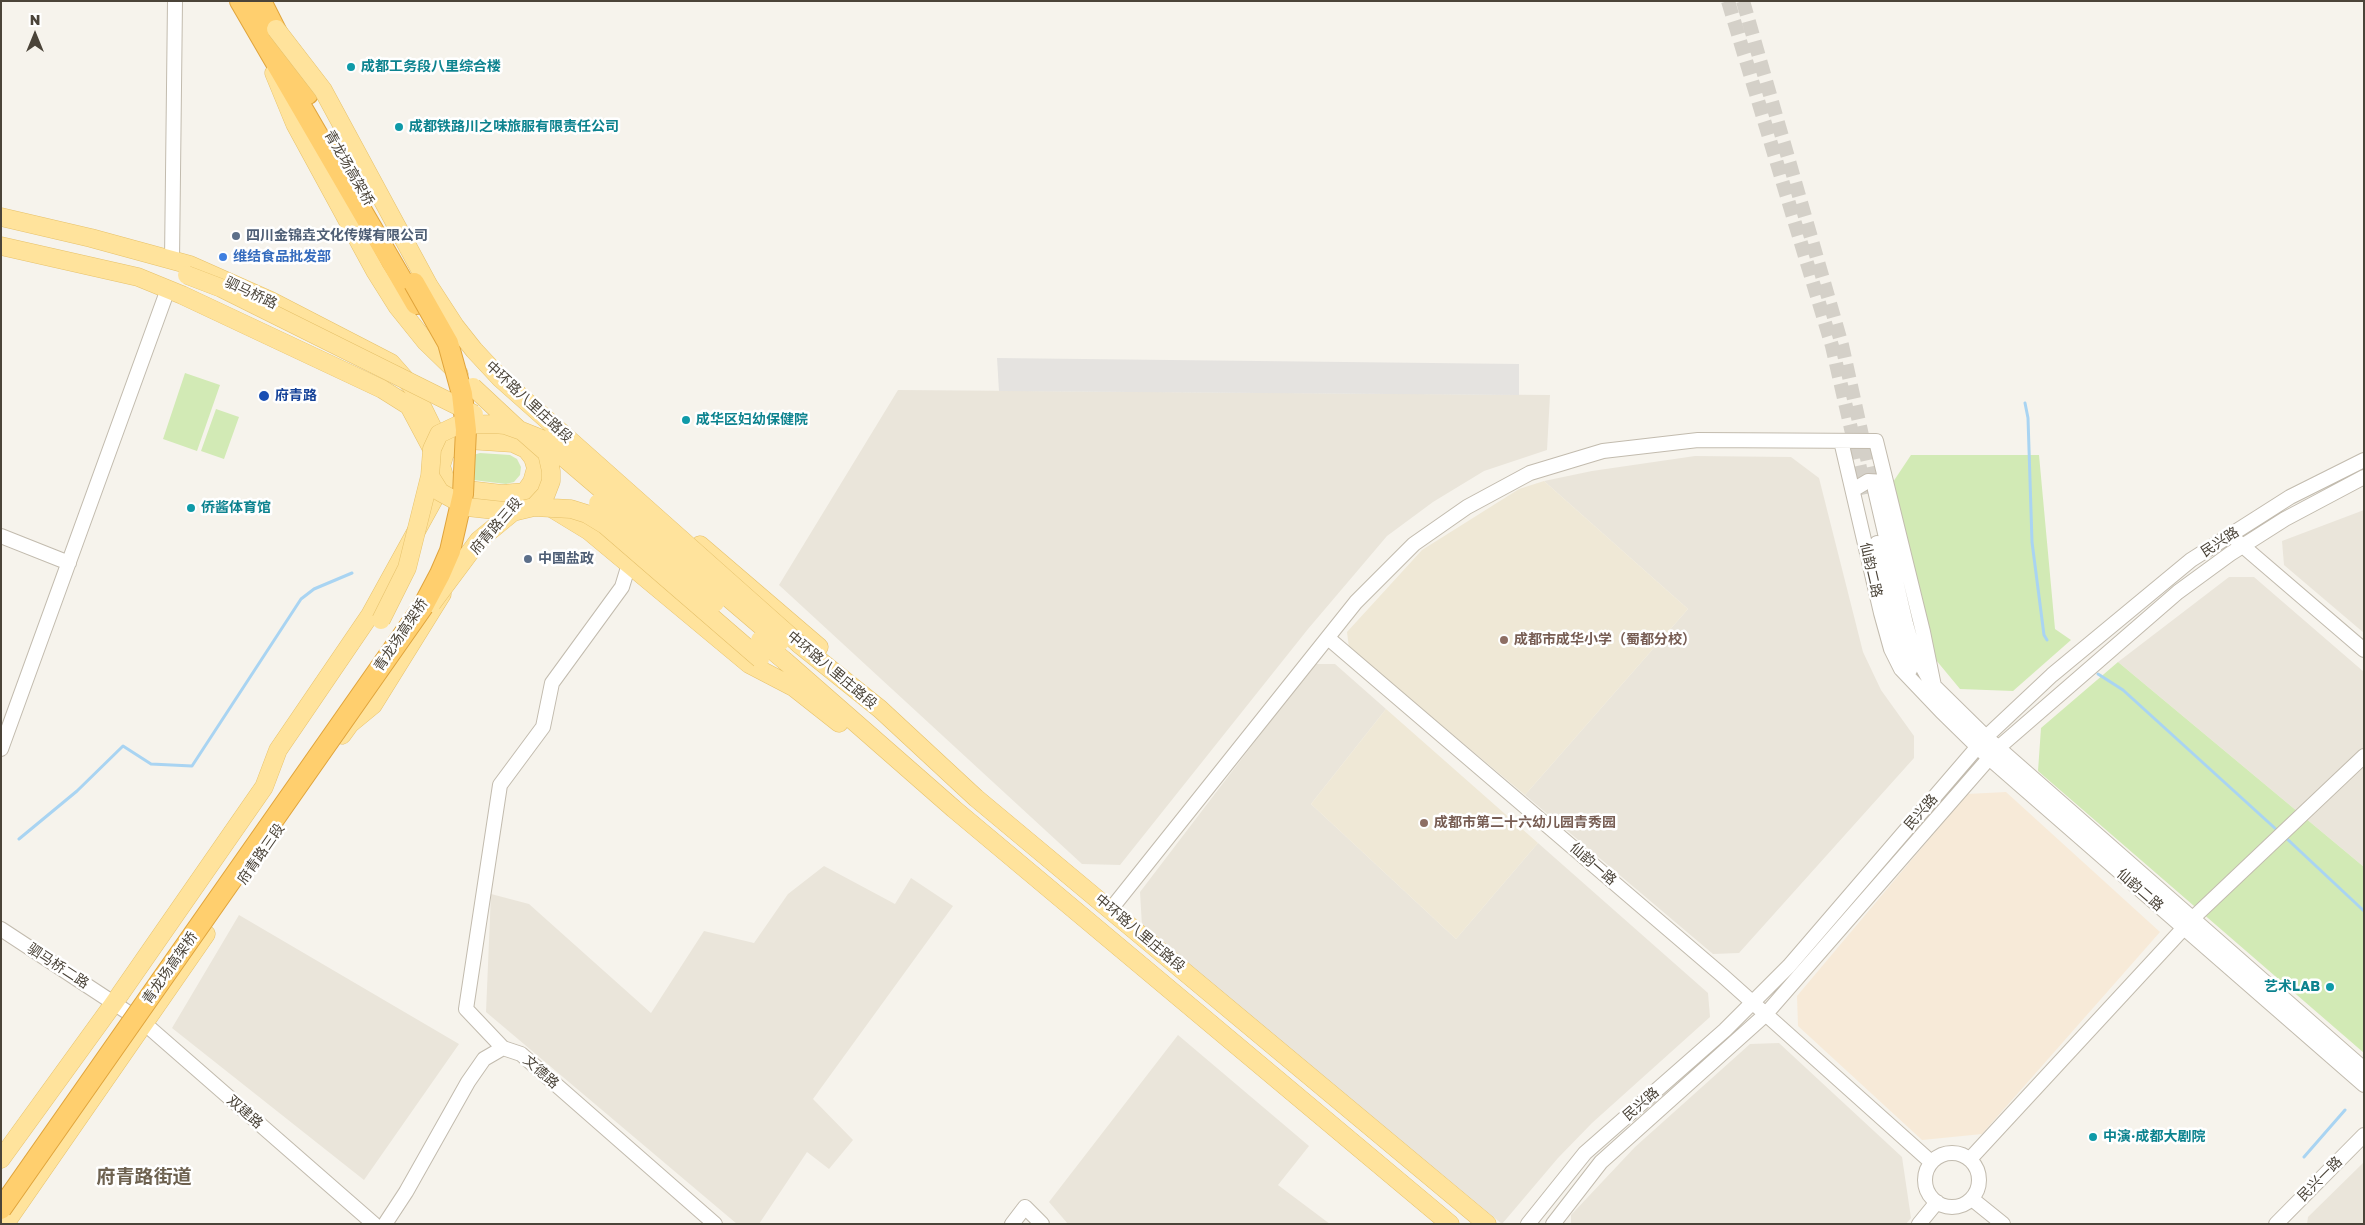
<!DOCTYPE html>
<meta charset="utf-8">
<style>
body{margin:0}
#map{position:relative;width:2365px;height:1225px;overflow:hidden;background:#f6f3ec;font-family:"Golos Text",sans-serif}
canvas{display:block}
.frame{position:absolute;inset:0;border:2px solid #4b4439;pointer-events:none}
.north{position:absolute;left:10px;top:10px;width:50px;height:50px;-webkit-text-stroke:4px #fff;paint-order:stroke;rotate:0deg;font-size:14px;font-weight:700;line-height:20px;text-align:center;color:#4b4439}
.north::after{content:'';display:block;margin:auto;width:18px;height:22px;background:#4b4439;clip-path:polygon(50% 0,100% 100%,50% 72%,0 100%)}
</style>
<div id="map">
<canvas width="2365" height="1225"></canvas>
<div class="frame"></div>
<div class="north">N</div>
</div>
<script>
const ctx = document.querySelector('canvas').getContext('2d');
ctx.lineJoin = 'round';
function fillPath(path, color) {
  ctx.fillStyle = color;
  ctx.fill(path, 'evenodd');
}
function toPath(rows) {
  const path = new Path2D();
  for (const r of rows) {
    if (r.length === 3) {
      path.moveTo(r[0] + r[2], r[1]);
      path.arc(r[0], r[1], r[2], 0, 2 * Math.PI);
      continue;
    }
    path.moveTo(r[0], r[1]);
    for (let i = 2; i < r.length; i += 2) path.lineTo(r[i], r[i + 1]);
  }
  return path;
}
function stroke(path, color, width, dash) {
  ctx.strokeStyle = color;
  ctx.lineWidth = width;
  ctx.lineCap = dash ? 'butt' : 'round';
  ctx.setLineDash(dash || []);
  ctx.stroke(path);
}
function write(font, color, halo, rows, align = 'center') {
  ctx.font = font + ' "Golos Text","Noto Sans SC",sans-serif';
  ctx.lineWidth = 5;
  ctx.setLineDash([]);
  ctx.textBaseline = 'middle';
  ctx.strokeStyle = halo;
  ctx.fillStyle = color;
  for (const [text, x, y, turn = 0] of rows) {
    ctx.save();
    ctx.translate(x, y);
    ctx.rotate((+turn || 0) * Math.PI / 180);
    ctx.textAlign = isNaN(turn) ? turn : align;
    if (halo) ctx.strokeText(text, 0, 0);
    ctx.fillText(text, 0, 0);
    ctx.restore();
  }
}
const residential = toPath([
 [898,390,1550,395,1547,450,1484,471,1433,502,1387,536,1308,629,1120,865,1082,864,779,585],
 [1695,456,1791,457,1819,478,1863,652,1881,690,1914,736,1914,758,1739,953,1713,954,1525,795,1688,609,1544,481,1592,471],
 [2364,510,2364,633,2284,565,2282,541],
 [2229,577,2254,577,2364,672,2364,867,2118,662],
 [1314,664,1335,664,1386,709,1311,804,1456,939,1538,843,1708,993,1710,1017,1592,1123,1558,1158,1502,1224,1142,926,1140,892],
 [824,866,895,904,911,878,953,906,813,1099,853,1140,829,1169,807,1152,759,1224,737,1224,486,1012,491,894,529,904,651,1013,704,931,754,943,788,894],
 [239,915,459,1044,364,1180,172,1028],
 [1178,1035,1309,1146,1278,1185,1330,1224,1068,1224,1049,1202],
 [1779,1043,1902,1157,1911,1218,1906,1224,1571,1224,1571,1215,1635,1147,1750,1044],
 [2364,1162,2364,1224,2307,1224,2308,1217]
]);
const commercial = toPath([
 [2006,792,2160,932,1982,1134,1922,1140,1798,1026,1797,996,1967,794]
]);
const education = toPath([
 [1544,481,1688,609,1525,795,1349,648,1347,632,1422,550,1519,489],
 [1386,709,1538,843,1456,939,1311,804]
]);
const green = toPath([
 [185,373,220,385,197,451,163,439],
 [216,409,239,417,224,459,201,451],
 [480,453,510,455,517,459,521,467,520,475,514,482,506,484,473,480,473,455],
 [1911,455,2039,455,2055,629,2071,640,2013,691,1960,689,1936,660,1893,482],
 [2118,662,2364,867,2364,1053,2038,771,2041,728]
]);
const parking = toPath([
 [997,358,1519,364,1519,395,999,391]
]);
const stream = toPath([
 [2025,403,2028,418,2032,542,2044,635,2047,640],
 [2098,674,2123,690,2278,831],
 [2285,837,2364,911],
 [19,839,77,791,123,746,151,764,192,766,301,599,314,589,352,573],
 [2304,1157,2345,1110]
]);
const minorTunnel = toPath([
 [1728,1,1832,346,1866,494],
 [1743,1,1842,345,1873,485]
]);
const minor = toPath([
 [172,260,175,1],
 [1841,441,1881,613,1891,649,1901,669,1941,711,1989,758,2364,1085],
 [1853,490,1868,481,1886,482],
 [1875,490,1906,624,1914,652,1931,683,1986,737,2364,1069],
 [1,536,69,563],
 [2237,541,2364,650],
 [1877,543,1901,645,1910,670],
 [1328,638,1723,976,1931,1162],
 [1,749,168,289],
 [1111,909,1356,602,1414,544,1467,507,1530,473,1603,451,1698,440,1876,441,1923,632,1934,686],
 [1,929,144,1023,374,1224],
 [503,1048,466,1009,500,785,543,727,552,683,622,587,629,564],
 [1952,1180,27],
 [1970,1159,2193,918,2364,756],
 [1972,1199,2003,1224],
 [385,1224,406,1192,468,1082,484,1059,503,1048,521,1054,715,1224],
 [1012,1224,1025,1207,1042,1224],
 [1528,1224,1585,1153,1725,1030,1789,966,1986,737,2052,675,2191,560,2290,497,2364,460],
 [1553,1224,1601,1162,1765,1015,1998,748,2178,592,2230,554,2285,519,2364,477],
 [1919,1224,1937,1202],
 [2276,1224,2364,1135]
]);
const major = toPath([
 [274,73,295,124,375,271,397,306,426,342,459,374],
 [1,217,91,238,190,265,271,301,391,363,413,388,445,453],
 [1,246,138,277,182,295,382,389,409,406,441,466],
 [468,440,513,443,526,449,533,458,536,468,532,482,525,492,502,494,468,490,454,485,445,479,441,466,445,453,451,447,468,440],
 [518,444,550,452],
 [502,520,525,492,589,531,749,664,797,689],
 [700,545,819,647],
 [799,644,880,709,976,798,1487,1224],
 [785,661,954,809,1450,1224],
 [787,682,839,723],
 [342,735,350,724,373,705,442,594],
 [1,1159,114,1003,264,787,278,750,370,615,445,479],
 [5,1224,206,934]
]);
const highway = toPath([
 [240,1,416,304],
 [261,1,308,94]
]);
const majorBridge = toPath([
 [276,29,323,90,429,286,455,326,474,350,501,379,799,644],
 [187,275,221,288,474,414],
 [473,387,518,429],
 [522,431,547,453,551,471,551,481,546,494,534,507,513,512,467,507,440,492,430,476,432,449,439,434,458,425,494,424,505,425,522,431,542,439,780,642],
 [598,503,715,603],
 [534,507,571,509,587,514,605,525,760,659],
 [432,603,479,540,513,512],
 [381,620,407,568,430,476],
 [760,640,785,661]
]);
const highwayBridge = toPath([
 [1,1209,422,608,440,574,450,551,463,494,466,430,462,394,448,343,414,283]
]);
const markers = [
 [351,67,5,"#0f9aa8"],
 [399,127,5,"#0f9aa8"],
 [236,236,5,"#5c6f8a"],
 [223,257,5,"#3f7fe0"],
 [264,396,6,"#1a4fb4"],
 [686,420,5,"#0f9aa8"],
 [191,508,5,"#0f9aa8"],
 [528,559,5,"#5c6f8a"],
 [1504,640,5,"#8d6e63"],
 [1424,823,5,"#8d6e63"],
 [2330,987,5,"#0f9aa8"],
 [2093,1137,5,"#0f9aa8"]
];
const cultureNames = [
 ["成都工务段八里综合楼",361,67],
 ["成都铁路川之味旅服有限责任公司",409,127],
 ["成华区妇幼保健院",696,420],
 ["侨酱体育馆",201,508],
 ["艺术LAB",2320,987,"right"],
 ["中演·成都大剧院",2103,1137]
];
const streetNames = [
 ["青龙场高架桥",349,168,60],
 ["驷马桥路",251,293,25],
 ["中环路八里庄路段",529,402,43],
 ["府青路三段",496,526,-49],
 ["民兴路",2220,542,-33],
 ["仙韵二路",1871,570,77],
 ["青龙场高架桥",401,635,-56],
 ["中环路八里庄路段",832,670,40],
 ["民兴路",1921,812,-49],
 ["府青路三段",261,854,-55],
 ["仙韵一路",1593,864,41],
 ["仙韵二路",2140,890,41],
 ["中环路八里庄路段",1140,933,40],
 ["驷马桥二路",58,966,33],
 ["青龙场高架桥",170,968,-55],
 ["文德路",541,1072,41],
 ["民兴路",1641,1104,-41],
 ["双建路",245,1112,41],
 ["民兴一路",2320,1179,-45]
];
const serviceNames = [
 ["四川金锦垚文化传媒有限公司",246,236],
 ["中国盐政",538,559]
];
const shopNames = [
 ["维结食品批发部",233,257]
];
const transitNames = [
 ["府青路",275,396]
];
const educationNames = [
 ["成都市成华小学（蜀都分校）",1514,640],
 ["成都市第二十六幼儿园青秀园",1434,823]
];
const districtNames = [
 ["府青路街道",144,1177]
];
fillPath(residential, '#eae5da');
fillPath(commercial, '#f7ead8');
fillPath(education, '#efe8d6');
fillPath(green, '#d2eab5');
fillPath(parking, '#e5e3e0');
stroke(stream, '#a9d4f2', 3);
stroke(minorTunnel, '#d4d0c8', 14, [14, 7]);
stroke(minor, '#c2bbae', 16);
stroke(major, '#e6c16a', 19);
stroke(highway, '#e0a43c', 22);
stroke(minor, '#fff', 14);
stroke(major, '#ffe39c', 18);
stroke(highway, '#ffcf6e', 20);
stroke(majorBridge, '#e6c16a', 19, []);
stroke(highwayBridge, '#e0a43c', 22, []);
stroke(majorBridge, '#ffe39c', 18);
stroke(highwayBridge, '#ffcf6e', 20);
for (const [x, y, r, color] of markers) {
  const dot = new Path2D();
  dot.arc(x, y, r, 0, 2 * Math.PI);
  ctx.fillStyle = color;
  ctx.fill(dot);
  stroke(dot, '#fff', 2);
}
write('bold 14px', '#0d838f', '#fff', cultureNames, 'left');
write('14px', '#4b4439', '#fff', streetNames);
write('bold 14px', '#4e5e75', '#fff', serviceNames, 'left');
write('bold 14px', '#366cbe', '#fff', shopNames, 'left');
write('bold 14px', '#164399', '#fff', transitNames, 'left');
write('bold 14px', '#785e54', '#fff', educationNames, 'left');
write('bold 19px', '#6e6250', '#fff', districtNames);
</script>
